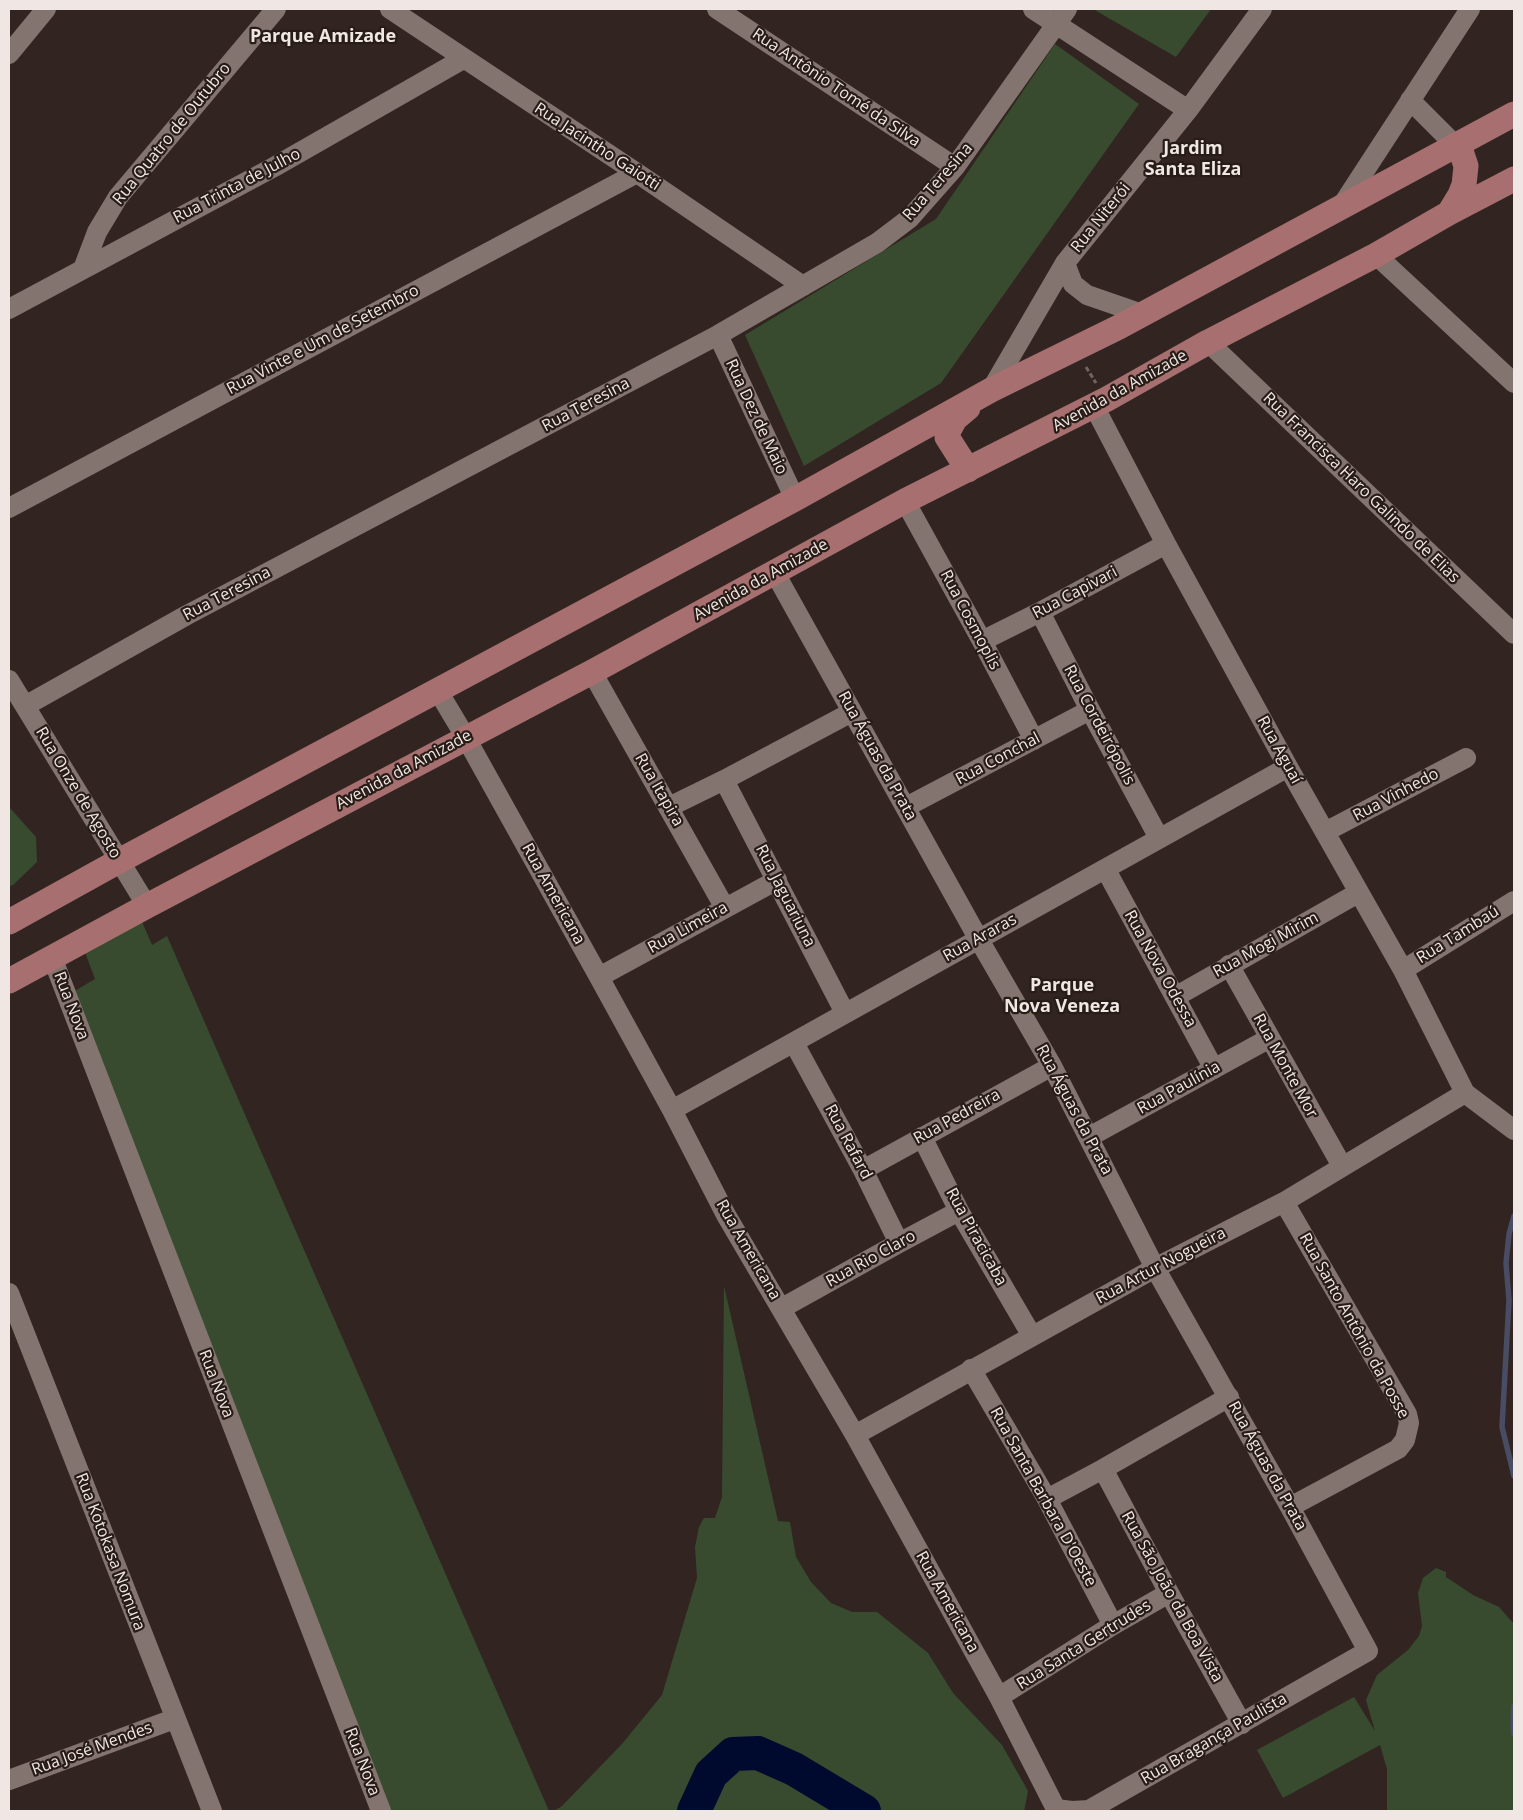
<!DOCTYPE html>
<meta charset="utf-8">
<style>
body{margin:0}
#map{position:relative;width:1523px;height:1820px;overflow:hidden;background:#322521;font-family:"Open Sans",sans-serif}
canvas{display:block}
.frame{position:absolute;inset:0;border:10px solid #f0e7e4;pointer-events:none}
</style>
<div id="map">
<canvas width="1523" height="1820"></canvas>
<div class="frame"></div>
</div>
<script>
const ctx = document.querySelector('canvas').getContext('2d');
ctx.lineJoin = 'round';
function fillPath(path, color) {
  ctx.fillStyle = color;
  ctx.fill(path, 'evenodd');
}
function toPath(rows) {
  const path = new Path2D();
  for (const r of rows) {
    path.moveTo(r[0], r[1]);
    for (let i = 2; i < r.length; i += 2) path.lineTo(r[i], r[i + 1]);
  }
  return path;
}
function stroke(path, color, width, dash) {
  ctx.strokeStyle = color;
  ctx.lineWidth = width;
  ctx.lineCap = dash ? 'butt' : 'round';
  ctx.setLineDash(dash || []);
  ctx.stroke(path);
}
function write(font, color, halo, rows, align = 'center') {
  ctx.font = font + ' "Open Sans",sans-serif';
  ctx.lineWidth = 4.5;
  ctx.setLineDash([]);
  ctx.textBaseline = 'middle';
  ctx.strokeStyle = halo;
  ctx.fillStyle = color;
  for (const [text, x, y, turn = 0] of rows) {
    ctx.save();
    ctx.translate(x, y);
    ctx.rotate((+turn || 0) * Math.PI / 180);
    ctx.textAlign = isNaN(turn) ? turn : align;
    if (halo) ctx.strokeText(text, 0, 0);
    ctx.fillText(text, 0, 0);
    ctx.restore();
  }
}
const green = toPath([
 [1093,9,1211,9,1176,57],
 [1055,44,1139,104,941,383,804,466,745,335,936,219],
 [9,807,36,837,37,862,13,885,9,886],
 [140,917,152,945,167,936,549,1811,387,1811,73,992,95,979,82,944],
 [724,1286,778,1521,790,1522,796,1557,811,1582,831,1603,852,1612,877,1612,928,1653,953,1693,1002,1745,1028,1791,1024,1811,554,1811,562,1806,622,1744,662,1695,697,1578,695,1547,699,1527,704,1518,715,1518,722,1497],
 [1436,1568,1446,1572,1446,1577,1473,1595,1499,1607,1514,1624,1514,1811,1387,1811,1387,1769,1380,1745,1283,1798,1257,1750,1354,1697,1375,1731,1366,1700,1377,1675,1408,1650,1419,1636,1422,1626,1418,1593,1423,1578]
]);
const stream = toPath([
 [1514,1216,1509,1234,1506,1263,1509,1300,1502,1427,1514,1476],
 [1514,1706,1513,1725,1514,1734]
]);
const river = toPath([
 [694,1811,711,1774,733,1754,758,1753,794,1769,864,1811]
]);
const path = toPath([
 [1086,367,1096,383]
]);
const minor = toPath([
 [390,9,637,173,803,286],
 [717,9,955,167],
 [1033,9,1188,110],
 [9,54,46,9],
 [1410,100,1455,145],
 [1341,207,1470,9],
 [1376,255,1514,383],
 [1065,263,1073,284,1087,295,1142,314],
 [83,269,97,232,118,197,276,9],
 [9,309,274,167,463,59],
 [718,335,795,499],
 [1208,342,1514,634],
 [991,390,1065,263,1188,110,1262,9],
 [1094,406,1166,544,1288,767,1403,970,1465,1093,1514,1130],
 [905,501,982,641,1034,740],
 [9,508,637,173],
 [1040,612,1090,710,1159,838],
 [982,641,1040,612,1166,544],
 [592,672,725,908],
 [9,680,147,906],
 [438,691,466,738,599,977,672,1110,726,1215,855,1435,999,1697,1056,1809,1072,1811,1089,1810,1368,1651,1290,1507,1155,1268,1052,1066,978,938,775,573],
 [25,706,187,615,718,335,877,243,910,218,955,167,1067,9],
 [724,780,845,1013],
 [669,807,724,780,852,712],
 [906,807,1090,710],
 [1325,832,1466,758],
 [1106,870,1214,1069],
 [52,957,381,1811],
 [1229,965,1342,1166],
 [1403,970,1514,901],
 [599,977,777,880],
 [1175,997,1358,893],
 [794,1043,863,1170,899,1243],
 [672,1110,1288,767],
 [922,1137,959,1211,1032,1336],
 [1089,1137,1270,1038],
 [863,1170,1052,1066],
 [1284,1202,1407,1414,1409,1423,1405,1440,1398,1449,1290,1507],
 [9,1293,212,1811],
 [782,1308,899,1243,959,1211],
 [971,1369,1047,1499,1113,1625],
 [855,1435,1155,1268,1284,1202,1465,1093],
 [1103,1469,1169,1593,1242,1724],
 [1047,1499,1103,1469,1229,1397],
 [999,1697,1113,1625,1169,1593],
 [9,1780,174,1719]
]);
const major = toPath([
 [1449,213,1460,195,1464,185,1466,166,1462,154,1455,145],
 [968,408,955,419,949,430,947,437,968,470],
 [9,922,119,861,795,499,991,390,1119,327,1514,114],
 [9,981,147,906,592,672,905,501,1107,399,1208,342,1376,255,1449,213,1514,179]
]);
const streetNames = [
 ["Rua Antônio Tomé da Silva",836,88,34],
 ["Rua Quatro de Outubro",172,134,-51],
 ["Rua Jacintho Gaiotti",597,147,33],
 ["Rua Teresina",938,182,-49],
 ["Rua Trinta de Julho",237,186,-28],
 ["Rua Niterói",1101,218,-51],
 ["Rua Vinte e Um de Setembro",323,340,-28],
 ["Avenida da Amizade",1120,391,-29],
 ["Rua Teresina",586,405,-28],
 ["Rua Dez de Maio",756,417,65],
 ["Rua Francisca Haro Galindo de Elias",1361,488,44],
 ["Avenida da Amizade",761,580,-29],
 ["Rua Capivari",1075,593,-28],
 ["Rua Teresina",227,594,-28],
 ["Rua Cosmoplis",970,620,62],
 ["Rua Cordeirópolis",1099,725,62],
 ["Rua Aguaí",1279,750,61],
 ["Rua Águas da Prata",877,756,61],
 ["Rua Conchal",998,759,-28],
 ["Avenida da Amizade",404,770,-28],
 ["Rua Itapira",659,790,60],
 ["Rua Onze de Agosto",78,793,59],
 ["Rua Vinhedo",1396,795,-28],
 ["Rua Americana",553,894,61],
 ["Rua Jaguariuna",785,896,63],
 ["Rua Limeira",688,928,-29],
 ["Rua Tambaú",1458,935,-32],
 ["Rua Araras",980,938,-29],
 ["Rua Mogi Mirim",1266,945,-29],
 ["Rua Nova Odessa",1160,969,61],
 ["Rua Nova",71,1006,69],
 ["Rua Monte Mor",1285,1066,61],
 ["Rua Paulínia",1179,1088,-29],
 ["Rua Águas da Prata",1074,1110,62],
 ["Rua Pedreira",957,1117,-29],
 ["Rua Rafard",848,1142,62],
 ["Rua Piracicaba",976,1237,61],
 ["Rua Americana",748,1250,60],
 ["Rua Rio Claro",871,1259,-29],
 ["Rua Artur Nogueira",1161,1266,-28],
 ["Rua Santo Antônio da Posse",1354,1326,61],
 ["Rua Nova",216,1384,69],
 ["Rua Águas da Prata",1267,1466,61],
 ["Rua Santa Barbara D'Oeste",1043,1497,61],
 ["Rua Kotokasa Nomura",110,1552,69],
 ["Rua São João da Boa Vista",1172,1597,61],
 ["Rua Americana",947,1602,61],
 ["Rua Santa Gertrudes",1084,1645,-32],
 ["Rua Bragança Paulista",1214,1739,-30],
 ["Rua José Mendes",92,1749,-20],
 ["Rua Nova",362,1762,69]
];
const neighbourhoodNames = [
 ["Parque Amizade",323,37],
 ["Jardim",1193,149],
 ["Santa Eliza",1193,170],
 ["Parque",1062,986],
 ["Nova Veneza",1062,1007]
];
fillPath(green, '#384b2f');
stroke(stream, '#484c65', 5.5);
stroke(river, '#00092e', 34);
stroke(path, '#716562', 3, [5, 2.5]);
stroke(minor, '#83746f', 20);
stroke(major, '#a76f70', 25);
write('16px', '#f0e7e4', '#281c17', streetNames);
write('bold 18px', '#f0e7e4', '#281c17', neighbourhoodNames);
</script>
